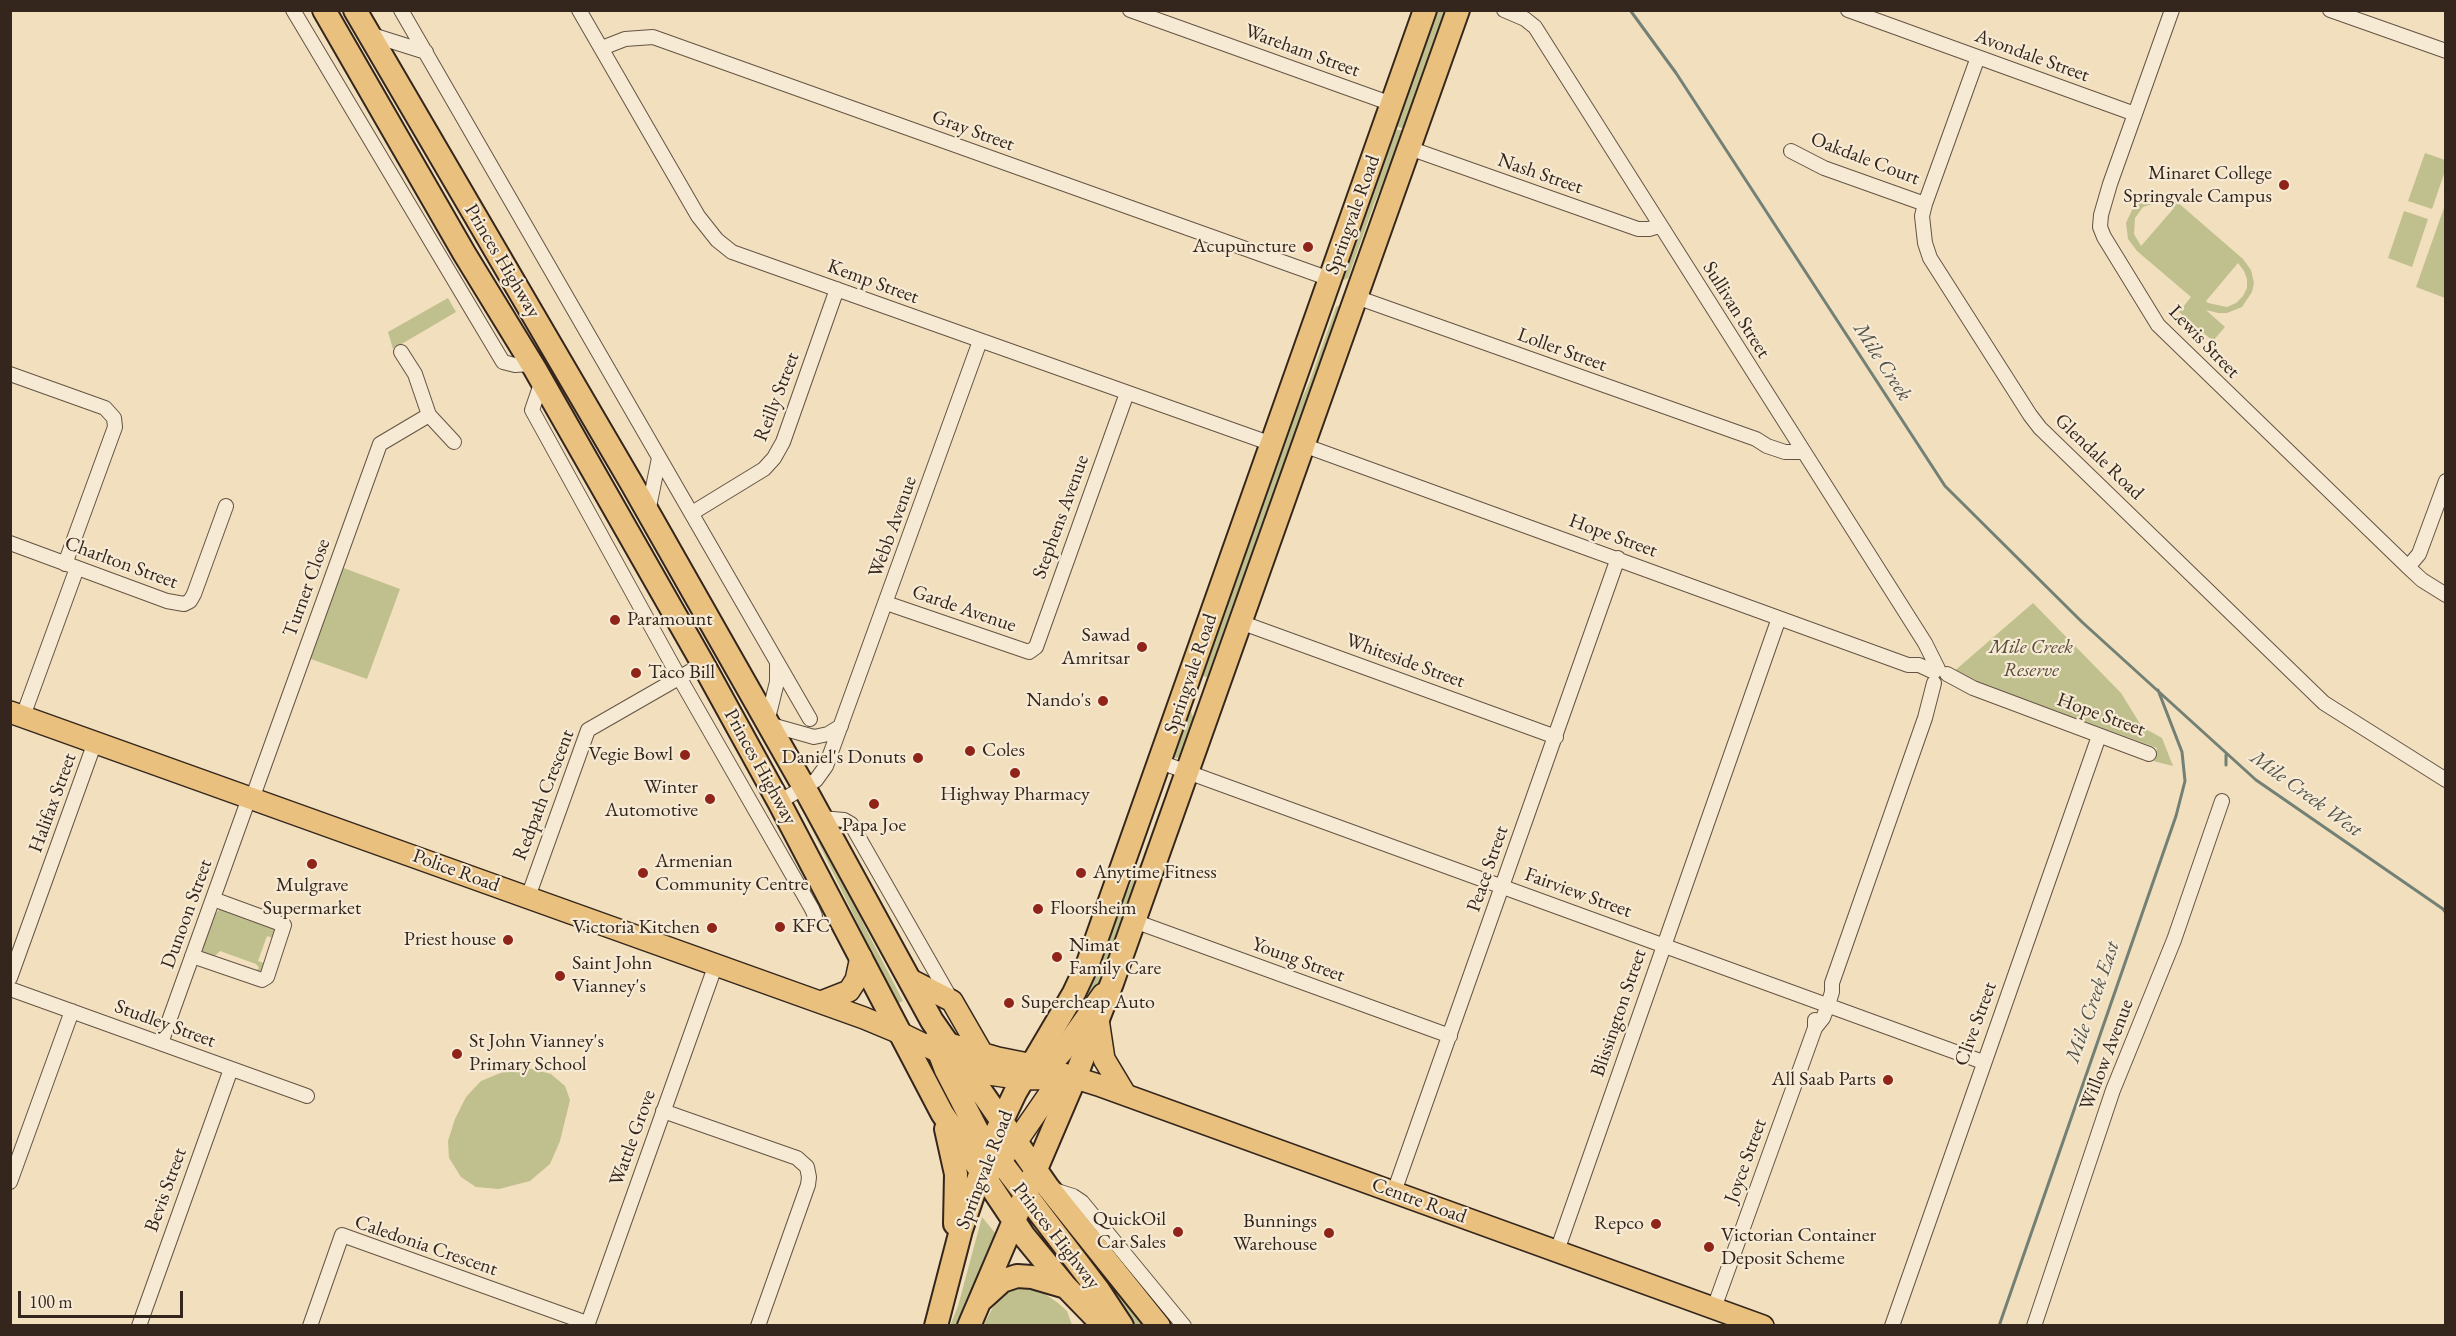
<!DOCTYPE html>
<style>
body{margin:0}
#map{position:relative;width:2456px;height:1336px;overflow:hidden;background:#f2dfbd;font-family:"EB Garamond",serif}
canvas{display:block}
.frame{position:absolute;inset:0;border:12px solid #34261d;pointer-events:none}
.scale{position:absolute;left:18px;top:1291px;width:165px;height:27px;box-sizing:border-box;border:3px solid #34261d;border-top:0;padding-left:8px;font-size:18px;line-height:21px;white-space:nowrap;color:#34261d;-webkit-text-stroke:4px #f7ead4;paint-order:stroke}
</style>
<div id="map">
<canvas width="2456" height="1336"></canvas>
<div class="frame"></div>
<div class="scale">100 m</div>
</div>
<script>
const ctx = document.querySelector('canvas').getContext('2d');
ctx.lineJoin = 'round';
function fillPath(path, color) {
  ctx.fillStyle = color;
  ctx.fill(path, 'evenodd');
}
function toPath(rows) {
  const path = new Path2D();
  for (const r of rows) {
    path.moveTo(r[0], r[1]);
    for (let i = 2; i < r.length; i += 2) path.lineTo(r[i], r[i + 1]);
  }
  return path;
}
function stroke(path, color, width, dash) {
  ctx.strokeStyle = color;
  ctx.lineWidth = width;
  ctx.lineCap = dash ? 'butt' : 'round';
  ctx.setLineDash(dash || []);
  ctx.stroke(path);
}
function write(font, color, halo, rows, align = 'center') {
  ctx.font = font + ' "EB Garamond",serif';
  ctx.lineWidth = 4.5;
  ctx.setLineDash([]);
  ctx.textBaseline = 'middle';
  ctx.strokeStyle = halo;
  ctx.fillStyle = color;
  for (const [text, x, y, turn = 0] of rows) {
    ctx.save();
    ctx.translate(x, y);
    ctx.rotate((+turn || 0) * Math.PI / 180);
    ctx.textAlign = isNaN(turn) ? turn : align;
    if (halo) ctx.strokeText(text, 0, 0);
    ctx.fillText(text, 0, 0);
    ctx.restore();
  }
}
const green = toPath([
 [1434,11,1449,11,1407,129,1394,126],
 [1393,129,1405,131,1374,204,1348,278,1344,280,1341,276],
 [2425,153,2445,160,2445,171,2432,209,2408,201],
 [2157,195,2176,201,2243,259,2251,270,2254,283,2252,292,2242,307,2227,313,2218,313,2206,310,2225,327,2213,341,2179,312,2191,297,2137,251,2128,239,2126,223,2133,208,2141,200],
 [2159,202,2174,208,2141,246,2134,234,2135,218,2143,207],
 [2238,263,2244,271,2247,279,2247,288,2243,296,2236,303,2227,307,2208,303,2206,301],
 [2445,205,2446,298,2445,298,2416,287],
 [2404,211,2428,219,2412,267,2388,258],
 [448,298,456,312,393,349,388,332],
 [1340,305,1342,307,1254,561,1233,604,1207,677,1200,675,1289,427,1309,383,1336,307],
 [341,567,400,589,367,679,308,658],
 [2033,603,2121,693,2142,727,2162,738,2173,766,2153,761,2157,748,1952,673],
 [1190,709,1195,722,1183,757,1175,758,1173,757],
 [1173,780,1148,855,1127,903,1094,994,1057,1040,1141,862,1170,781],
 [811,816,870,937,903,1001,898,1003,869,947,807,819],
 [220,909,272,927,276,931,276,939,267,936,258,961,267,964,261,972,253,973,259,968,256,964,220,951,212,959,205,955,202,949,213,916],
 [515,1067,532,1069,551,1074,565,1086,570,1100,560,1141,550,1164,530,1181,499,1189,476,1187,461,1177,449,1158,448,1141,455,1119,466,1097,481,1081],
 [982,1217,996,1234,960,1325,950,1326,958,1306],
 [1082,1249,1083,1249,1146,1325,1131,1325,1081,1254],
 [1014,1282,1038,1289,1058,1303,1067,1311,1072,1325,983,1326,999,1296]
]);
const stream = toPath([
 [1630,10,1676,73,1945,486,2082,622,2256,780,2443,909,2446,913],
 [2226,765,2226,755],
 [1999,1326,2176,816,2185,781,2182,752,2158,690]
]);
const minor = toPath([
 [293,10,503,362,515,365,532,364],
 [401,10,810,719],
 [579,10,698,216,717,240,732,252,1272,444],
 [1130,10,1392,104],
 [1504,10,1525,19,1535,27,1925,643,1938,669],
 [1848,10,2135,114],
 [2172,10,2110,184,2101,215,2100,227,2104,237,2158,325,2408,567,2422,580,2446,595],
 [2330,10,2446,51],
 [369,34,426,52],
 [602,48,625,39,653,37,1330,279],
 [1978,57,1925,204,1922,216,1925,243,1930,258,2030,415,2040,428,2324,703,2446,780],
 [1409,148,1638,229,1649,229,1659,226],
 [1791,151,1824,168,1925,204],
 [1356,297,1756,439,1767,446,1785,452,1803,452],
 [10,374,105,408,114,418,115,427,65,564],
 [542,381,532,410,679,677,812,909,815,916,814,920],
 [429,415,454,442],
 [1303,445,1908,665,1919,665,1934,672],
 [648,512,659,458],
 [692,513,764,469,774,458,783,442,837,289],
 [10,543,167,601,184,604,190,601,194,594,226,506],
 [2408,567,2419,554,2446,481],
 [886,603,1029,652,1036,647,1127,393],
 [1240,622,1556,737],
 [1947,674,1973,688,2149,754],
 [23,716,77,568],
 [767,722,777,682,777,665],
 [768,724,814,737,828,734,841,726],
 [1160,762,1983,1062],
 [252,799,380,444,429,415,415,374,401,352],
 [779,802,816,780,826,766,980,341],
 [821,818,844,820,851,824,952,1001],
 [528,897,588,730,703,664],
 [1134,921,1450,1036],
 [192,956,262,980,267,977,284,925,213,899],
 [10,978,95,742],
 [10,989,307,1096],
 [1815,1028,1823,1018,1828,1005,1832,992,1832,983,1925,718,1934,683],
 [161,1043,249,798],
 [663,1111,797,1158,807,1167,809,1177,808,1185,758,1326],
 [10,1182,72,1011],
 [1051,1189,1073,1196,1082,1202,1184,1326],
 [1394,1192,1618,558],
 [1557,1251,1779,618],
 [1714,1308,1815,1028,1815,1020],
 [139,1326,231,1069],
 [310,1326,342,1235,587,1323],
 [587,1326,716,964],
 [1892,1326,2099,736],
 [2034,1326,2113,1090,2174,940,2222,801]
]);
const primary = toPath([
 [10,712,864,1018,900,1033,982,1073,1023,1079,1075,1078],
 [909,979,952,1001,982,1053],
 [821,1002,849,991,856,980,861,957],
 [1098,1019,1104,1059,1125,1094],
 [936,1040,998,1058,1038,1066,1098,1085,1763,1326],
 [1037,1072,1052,1063,1062,1052,1103,994],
 [989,1174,1021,1135,1052,1090,1072,1079]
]);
const trunk = toPath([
 [324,10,464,253,535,369,703,664,779,802,942,1113,1024,1236,1066,1287,1104,1326],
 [355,10,632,484,804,787,932,1021,1047,1186,1159,1326],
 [935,1041,946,1070,978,1132,1099,1291,1122,1326],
 [946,1129,956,1174,955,1224],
 [981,1300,1002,1281,1017,1276,1032,1277,1066,1287],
 [936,1326,961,1230,989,1148,1015,1093,1074,993,1088,963,1425,10],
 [969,1326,1075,1078,1112,983,1458,10]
]);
const markers = [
 [2284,185,6,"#8f2418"],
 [1308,247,6,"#8f2418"],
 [615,620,6,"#8f2418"],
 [1142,647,6,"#8f2418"],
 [636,673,6,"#8f2418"],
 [1103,701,6,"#8f2418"],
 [970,751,6,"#8f2418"],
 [685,755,6,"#8f2418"],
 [918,758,6,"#8f2418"],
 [1015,773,6,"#8f2418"],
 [710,799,6,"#8f2418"],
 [874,804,6,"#8f2418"],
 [312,864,6,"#8f2418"],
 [643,873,6,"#8f2418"],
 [1081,873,6,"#8f2418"],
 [1038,909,6,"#8f2418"],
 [780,927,6,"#8f2418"],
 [712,928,6,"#8f2418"],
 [508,940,6,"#8f2418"],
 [1057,957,6,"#8f2418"],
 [560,976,6,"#8f2418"],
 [1009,1003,6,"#8f2418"],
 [457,1054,6,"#8f2418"],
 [1888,1080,6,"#8f2418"],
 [1656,1224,6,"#8f2418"],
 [1178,1232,6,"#8f2418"],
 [1329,1233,6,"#8f2418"],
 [1709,1247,6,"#8f2418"]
];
const streetNames = [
 ["Wareham Street",1302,51,20],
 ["Avondale Street",2032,56,20],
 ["Gray Street",973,131,20],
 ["Oakdale Court",1865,159,21],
 ["Nash Street",1540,174,19],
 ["Springvale Road",1353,215,-70],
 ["Princes Highway",502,261,59],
 ["Kemp Street",873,282,20],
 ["Sullivan Street",1736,310,58],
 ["Lewis Street",2204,342,46],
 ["Loller Street",1562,350,20],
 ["Reilly Street",777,397,-69],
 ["Glendale Road",2099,457,44],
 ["Stephens Avenue",1061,517,-70],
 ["Webb Avenue",893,527,-70],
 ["Hope Street",1613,536,20],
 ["Charlton Street",121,563,20],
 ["Turner Close",307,588,-70],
 ["Garde Avenue",964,609,19],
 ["Whiteside Street",1405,661,20],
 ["Springvale Road",1191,674,-71],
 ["Hope Street",2101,715,20],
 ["Princes Highway",760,767,61],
 ["Redpath Crescent",544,795,-69],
 ["Halifax Street",53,803,-70],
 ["Peace Street",1488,869,-71],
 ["Police Road",456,871,20],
 ["Fairview Street",1578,893,20],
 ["Dunoon Street",187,914,-70],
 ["Young Street",1298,960,20],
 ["Blissington Street",1619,1013,-71],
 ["Studley Street",165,1024,20],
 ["Clive Street",1976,1024,-70],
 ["Willow Avenue",2107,1055,-69],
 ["Wattle Grove",633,1138,-70],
 ["Joyce Street",1746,1161,-70],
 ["Springvale Road",985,1170,-69],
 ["Bevis Street",166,1190,-70],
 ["Centre Road",1419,1201,20],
 ["Princes Highway",1056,1236,52],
 ["Caledonia Crescent",426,1246,19]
];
const poiNames = [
 ["Minaret College",2272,174],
 ["Springvale Campus",2272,197],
 ["Acupuncture",1296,247],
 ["Paramount",627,620,"left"],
 ["Sawad",1130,636],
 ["Amritsar",1130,659],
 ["Taco Bill",648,673,"left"],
 ["Nando's",1091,701],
 ["Coles",982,751,"left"],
 ["Vegie Bowl",673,755],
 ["Daniel's Donuts",906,758],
 ["Winter",698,788],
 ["Automotive",698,811],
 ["Highway Pharmacy",1015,795,"center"],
 ["Papa Joe",874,826,"center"],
 ["Armenian",655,862,"left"],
 ["Community Centre",655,885,"left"],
 ["Anytime Fitness",1093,873,"left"],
 ["Mulgrave",312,886,"center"],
 ["Supermarket",312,909,"center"],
 ["Floorsheim",1050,909,"left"],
 ["KFC",792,927,"left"],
 ["Victoria Kitchen",700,928],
 ["Priest house",496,940],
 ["Nimat",1069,946,"left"],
 ["Family Care",1069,969,"left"],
 ["Saint John",572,964,"left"],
 ["Vianney's",572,987,"left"],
 ["Supercheap Auto",1021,1003,"left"],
 ["St John Vianney's",469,1042,"left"],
 ["Primary School",469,1065,"left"],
 ["All Saab Parts",1876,1080],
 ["QuickOil",1166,1220],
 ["Car Sales",1166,1243],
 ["Bunnings",1317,1222],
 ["Warehouse",1317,1245],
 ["Repco",1644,1224],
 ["Victorian Container",1721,1236,"left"],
 ["Deposit Scheme",1721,1259,"left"]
];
const parkNames = [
 ["Mile Creek",2031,648],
 ["Reserve",2031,671]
];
const waterNames = [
 ["Mile Creek",1882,362,57],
 ["Mile Creek West",2306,794,36],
 ["Mile Creek East",2093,1002,-71]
];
fillPath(green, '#bfc08e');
stroke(stream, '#728076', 3);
stroke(minor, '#645445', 16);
stroke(primary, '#34261d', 24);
stroke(trunk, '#34261d', 26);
stroke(minor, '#f7ead4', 14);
stroke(primary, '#e9c07e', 21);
stroke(trunk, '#e9c07e', 22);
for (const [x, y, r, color] of markers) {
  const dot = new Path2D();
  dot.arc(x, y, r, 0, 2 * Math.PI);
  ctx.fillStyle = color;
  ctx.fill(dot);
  stroke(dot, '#f7ead4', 2);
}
write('20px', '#34261d', '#f7ead4', streetNames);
write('20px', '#34261d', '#f7ead4', poiNames, 'right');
write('italic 20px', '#574c39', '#f7ead4', parkNames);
write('italic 21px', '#53534a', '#f7ead4', waterNames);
</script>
